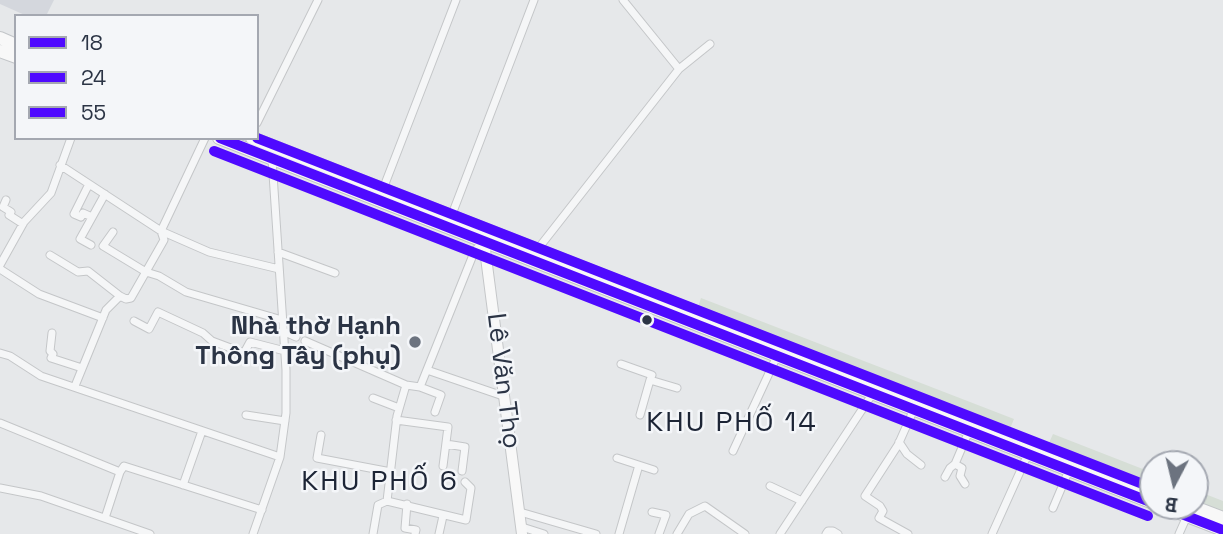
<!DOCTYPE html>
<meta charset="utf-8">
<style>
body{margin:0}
#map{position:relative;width:1223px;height:534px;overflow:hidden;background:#e6e8ea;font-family:"Space Grotesk",sans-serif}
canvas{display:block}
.legend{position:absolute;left:14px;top:14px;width:245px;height:126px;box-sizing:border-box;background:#f4f6f9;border:2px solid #a4a8b1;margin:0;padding:9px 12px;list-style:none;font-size:21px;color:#2b3445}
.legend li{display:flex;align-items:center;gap:14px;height:35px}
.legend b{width:35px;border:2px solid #a4a8b1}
.north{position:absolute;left:1139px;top:450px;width:70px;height:70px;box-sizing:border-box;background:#f4f6f9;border:2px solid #a4a8b1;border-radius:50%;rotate:187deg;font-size:19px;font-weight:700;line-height:28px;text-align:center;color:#2b3445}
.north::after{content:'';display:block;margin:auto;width:24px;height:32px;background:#6c737f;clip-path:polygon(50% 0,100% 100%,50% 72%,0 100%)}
</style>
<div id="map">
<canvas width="1223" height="534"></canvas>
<ul class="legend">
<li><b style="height:9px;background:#4f0aff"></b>18</li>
<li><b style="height:9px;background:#4f0aff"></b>24</li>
<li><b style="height:9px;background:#4f0aff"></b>55</li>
</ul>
<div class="north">B</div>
</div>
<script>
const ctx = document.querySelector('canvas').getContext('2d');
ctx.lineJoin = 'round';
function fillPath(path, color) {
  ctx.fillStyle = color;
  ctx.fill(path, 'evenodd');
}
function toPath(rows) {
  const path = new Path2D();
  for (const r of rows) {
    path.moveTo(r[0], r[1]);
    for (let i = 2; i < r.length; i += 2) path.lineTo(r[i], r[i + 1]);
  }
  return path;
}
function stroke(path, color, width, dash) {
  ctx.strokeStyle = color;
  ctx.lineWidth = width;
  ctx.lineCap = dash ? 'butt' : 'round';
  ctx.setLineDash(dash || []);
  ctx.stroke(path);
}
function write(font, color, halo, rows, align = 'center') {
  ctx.font = font + ' "Space Grotesk",sans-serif';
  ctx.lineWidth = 5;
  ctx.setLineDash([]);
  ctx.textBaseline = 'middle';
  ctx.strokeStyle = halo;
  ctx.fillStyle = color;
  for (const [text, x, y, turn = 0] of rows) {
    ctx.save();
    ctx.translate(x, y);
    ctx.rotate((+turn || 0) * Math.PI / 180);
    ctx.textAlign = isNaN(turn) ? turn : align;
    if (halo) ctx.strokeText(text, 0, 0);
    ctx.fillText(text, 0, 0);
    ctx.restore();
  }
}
const built = toPath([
 [0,0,54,0,46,16,27,16,0,4]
]);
const green = toPath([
 [701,298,1014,419,1009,431,698,307],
 [1053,434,1153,473,1153,486,1048,445],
 [1195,490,1223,501,1223,513,1195,502]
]);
const street = toPath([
 [623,0,679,69],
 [257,123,318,0],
 [60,165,161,231,209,252,279,269],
 [89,184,74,214,81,217,83,213,92,217],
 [383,189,456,0],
 [6,200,3,207,11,212,9,215,23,224],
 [451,217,534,0],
 [113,232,103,246,146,272,159,276,186,292,282,320],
 [91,245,80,239,105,194],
 [537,250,679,69,710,44],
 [278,252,335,273],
 [50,255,78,272,88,271,120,296],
 [0,265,24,222,51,193,71,138],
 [0,269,39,294,103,318],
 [134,321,149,329,158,312,203,333,212,341,244,353,250,342,285,351],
 [283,331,296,337],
 [52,333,50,351,53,354,51,358,82,368],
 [305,341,406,385],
 [0,353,10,356,41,376,280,457],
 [621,364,652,375,650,380,677,388],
 [427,370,503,396],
 [75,386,106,310,120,296,126,299,131,298,164,240,161,231,205,138],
 [420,387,441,395,435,412],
 [373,398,399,408],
 [246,415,285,421],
 [640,415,650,380],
 [396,420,448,427,443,466],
 [0,423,120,472,124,466,262,510],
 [321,435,317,458,391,472],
 [899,442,907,454,921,465],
 [446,444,465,447,462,471],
 [733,451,777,356],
 [617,458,654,470],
 [945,477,950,468,955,464],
 [965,484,960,476,962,468,955,464,969,431],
 [183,485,202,431],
 [770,486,802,501],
 [0,488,41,496,150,534],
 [387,501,466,520,471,488,465,482],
 [407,504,405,528,416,530,415,534],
 [1053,508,1069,470],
 [520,512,596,534],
 [652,512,666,515,659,534],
 [105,518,120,472],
 [522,527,544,534],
 [253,534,280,457,286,413,286,370,272,159],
 [373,534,378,505,387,501,397,416,406,385,420,387,475,250,484,242],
 [439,534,443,516],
 [619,534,639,465],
 [677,534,689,514,705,506,745,534],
 [780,534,873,393],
 [826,534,828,531,833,531,838,534],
 [908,534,879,518,883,511,880,506,865,496,898,445,914,409],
 [992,534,1028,454],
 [1179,534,1187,516]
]);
const secondary = toPath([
 [484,242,522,534]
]);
const primary = toPath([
 [0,38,16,45],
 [0,51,16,57],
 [219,138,1153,503],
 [252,138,1153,491],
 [1161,506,1223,530],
 [1192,506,1223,518]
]);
const bus1 = toPath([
 [220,138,1153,503],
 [1161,506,1223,530]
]);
const bus2 = toPath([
 [214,151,1148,516]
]);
const bus3 = toPath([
 [257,138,1153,488]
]);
const markers = [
 [647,320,6,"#2b3445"],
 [415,342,7,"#6c737f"]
];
const poiNames = [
 ["Nhà thờ Hạnh",401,327],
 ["Thông Tây (phụ)",401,357]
];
const streetNames = [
 ["Lê Văn Thọ",503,381,83]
];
const neighbourhoodNames = [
 ["KHU PHỐ 14",732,423],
 ["KHU PHỐ 6",380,482]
];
fillPath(built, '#d4d7dd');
fillPath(green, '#d6ded6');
stroke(street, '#c4c6c8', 9);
stroke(secondary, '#c4c6c8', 12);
stroke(primary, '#c2c5c8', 14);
stroke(street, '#f5f6f7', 7);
stroke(secondary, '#f8f8f8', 10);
stroke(primary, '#f8f8f8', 12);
stroke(bus1, '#4f0aff', 10);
stroke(bus2, '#4f0aff', 10);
stroke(bus3, '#4f0aff', 10);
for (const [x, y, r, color] of markers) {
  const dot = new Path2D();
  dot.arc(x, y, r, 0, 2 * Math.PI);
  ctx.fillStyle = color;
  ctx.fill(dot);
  stroke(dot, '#f4f6f9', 2.5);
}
write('bold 26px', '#2b3445', '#f4f6f9', poiNames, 'right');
write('26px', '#2b3445', '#f4f6f9', streetNames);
ctx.letterSpacing = '2px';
write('28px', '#1d2536', '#f4f6f9', neighbourhoodNames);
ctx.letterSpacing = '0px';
</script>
